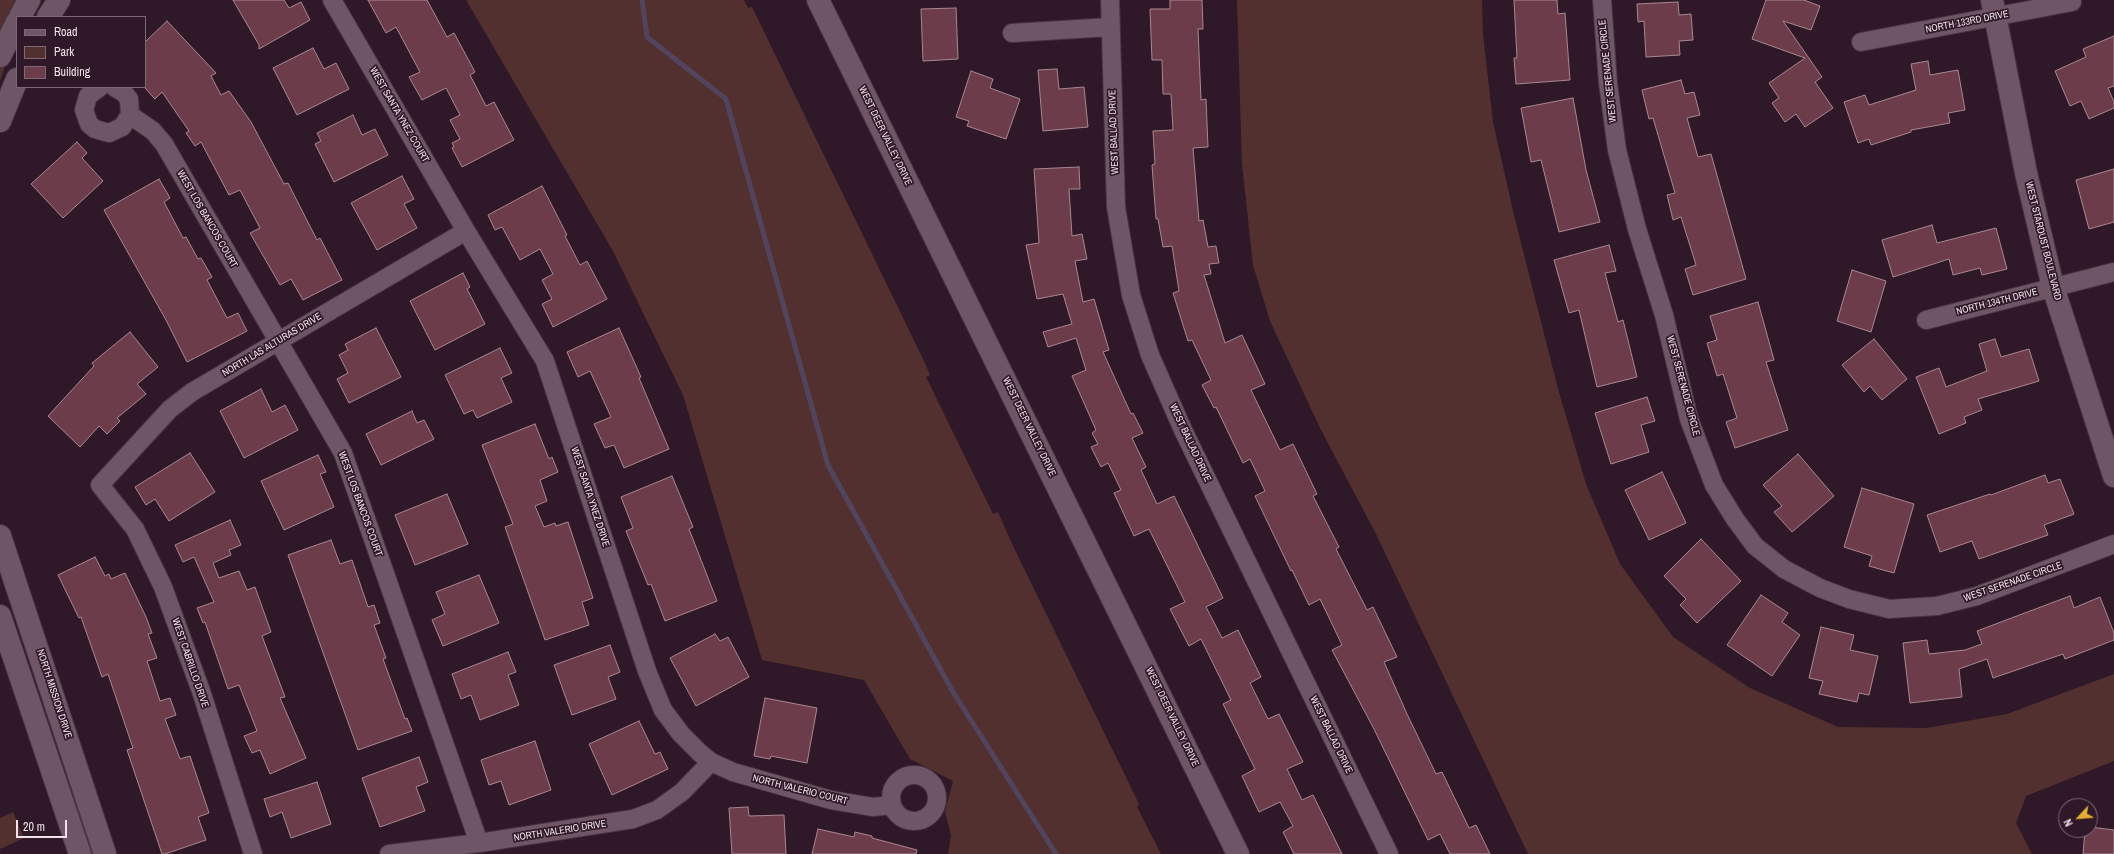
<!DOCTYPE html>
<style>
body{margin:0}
#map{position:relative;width:2114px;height:854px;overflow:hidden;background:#2f1928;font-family:"Archivo Narrow",sans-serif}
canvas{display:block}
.legend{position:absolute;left:16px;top:16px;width:130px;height:72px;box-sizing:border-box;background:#2f1928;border:1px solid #7d6976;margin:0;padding:5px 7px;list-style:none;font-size:12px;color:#f1e2eb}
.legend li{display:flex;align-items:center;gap:8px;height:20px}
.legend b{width:20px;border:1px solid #7d6976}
.north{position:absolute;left:2058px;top:798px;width:40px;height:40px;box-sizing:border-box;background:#2f1928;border:1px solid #7d6976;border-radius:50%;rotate:244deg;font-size:11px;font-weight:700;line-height:16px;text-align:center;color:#f1e2eb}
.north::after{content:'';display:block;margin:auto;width:14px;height:18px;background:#e4ad35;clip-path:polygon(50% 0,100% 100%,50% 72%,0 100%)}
.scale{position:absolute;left:16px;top:820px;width:51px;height:18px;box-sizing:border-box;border:2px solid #f1e2eb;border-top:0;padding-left:5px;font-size:12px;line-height:14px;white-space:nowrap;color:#f1e2eb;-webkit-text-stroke:3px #2f1928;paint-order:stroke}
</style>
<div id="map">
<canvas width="2114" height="854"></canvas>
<ul class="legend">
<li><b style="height:5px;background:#6f5666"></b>Road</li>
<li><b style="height:11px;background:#52302f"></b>Park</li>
<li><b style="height:11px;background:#6d3c4b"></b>Building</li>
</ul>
<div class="north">N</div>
<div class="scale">20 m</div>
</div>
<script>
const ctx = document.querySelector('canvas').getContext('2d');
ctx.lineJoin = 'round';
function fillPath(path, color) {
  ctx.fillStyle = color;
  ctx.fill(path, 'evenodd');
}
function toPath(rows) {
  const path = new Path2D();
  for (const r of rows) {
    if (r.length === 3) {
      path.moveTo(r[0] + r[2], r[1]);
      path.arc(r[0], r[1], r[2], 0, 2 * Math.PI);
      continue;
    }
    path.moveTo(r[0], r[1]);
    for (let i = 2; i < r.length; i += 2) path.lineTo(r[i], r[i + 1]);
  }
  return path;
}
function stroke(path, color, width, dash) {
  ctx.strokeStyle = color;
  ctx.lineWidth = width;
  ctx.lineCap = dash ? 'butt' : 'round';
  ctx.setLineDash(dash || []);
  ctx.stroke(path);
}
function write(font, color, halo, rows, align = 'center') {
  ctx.font = font + ' "Archivo Narrow",sans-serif';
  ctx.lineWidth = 3.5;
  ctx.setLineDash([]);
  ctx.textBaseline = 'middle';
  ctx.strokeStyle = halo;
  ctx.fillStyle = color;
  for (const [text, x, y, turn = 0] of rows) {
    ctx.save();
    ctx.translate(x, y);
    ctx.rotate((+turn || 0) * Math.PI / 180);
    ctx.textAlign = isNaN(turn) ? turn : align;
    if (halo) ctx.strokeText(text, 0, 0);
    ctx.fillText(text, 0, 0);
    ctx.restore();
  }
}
const green = toPath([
 [0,0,42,0,13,44,0,81],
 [466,0,744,0,748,8,752,7,924,361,930,375,926,377,993,514,998,512,1013,546,1139,804,1137,807,1161,854,948,854,951,835,945,812,953,781,910,759,864,680,762,660,683,395,613,251],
 [1237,0,1482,0,1483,34,1493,122,1513,211,1558,389,1586,484,1620,564,1673,637,1750,688,1838,727,1926,728,2007,714,2114,674,2114,761,2026,796,2016,823,2032,854,1528,854,1376,534,1320,428,1270,321,1253,265,1242,164],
 [13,812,24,838,0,849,0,818]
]);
const stream = toPath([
 [642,0,647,37,726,99,828,465,953,692,1056,854]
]);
const building = toPath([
 [233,0,284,0,289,8,301,2,310,20,259,49,259,45,233,0],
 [368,0,427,0,447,37,454,33,475,72,470,75,486,106,494,102,514,140,462,167,452,148,454,147,452,143,460,139,450,120,460,115,446,88,422,100,409,77,420,72,396,27,386,33,368,0],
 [1170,0,1202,0,1203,29,1198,29,1201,100,1206,99,1208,147,1193,148,1199,221,1203,220,1208,247,1216,246,1219,263,1209,264,1211,274,1204,275,1225,343,1242,335,1265,384,1251,390,1280,450,1293,444,1317,494,1313,496,1339,547,1336,549,1367,610,1373,607,1397,657,1384,662,1407,714,1436,774,1442,772,1469,828,1476,825,1490,854,1450,854,1440,834,1428,840,1374,729,1332,650,1342,645,1333,626,1320,599,1309,605,1292,570,1291,571,1255,496,1265,491,1250,459,1243,463,1216,407,1214,408,1202,385,1211,380,1192,340,1188,341,1173,293,1179,291,1172,246,1163,247,1158,219,1156,219,1152,165,1155,164,1153,131,1173,130,1171,94,1163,94,1162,60,1152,60,1150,9,1170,9,1170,0],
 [1514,0,1557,0,1558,14,1565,13,1570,80,1516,84,1514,58,1517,58,1514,0],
 [1766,0,1804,0,1820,6,1811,30,1783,21,1822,77,1815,82,1833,108,1805,127,1796,114,1785,122,1772,103,1779,98,1769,83,1805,58,1752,39,1766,0],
 [1678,2,1679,15,1691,14,1693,40,1679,41,1680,55,1646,57,1644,21,1638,22,1637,4,1678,2],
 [956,8,958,59,923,61,921,9,956,8],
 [167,21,216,73,211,76,221,95,229,91,251,122,284,184,288,183,317,240,320,238,342,280,303,300,291,279,280,285,250,233,260,228,240,190,229,195,201,142,195,146,186,133,189,131,162,92,155,99,145,88,145,42,167,21],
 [2114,36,2114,86,2108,88,2114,102,2114,108,2089,119,2081,101,2070,106,2055,71,2086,57,2083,49,2114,36],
 [313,48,324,69,336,63,349,89,297,115,273,68,313,48],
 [1928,61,1930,75,1958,70,1965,110,1948,113,1950,123,1911,130,1911,132,1871,145,1869,139,1858,143,1844,102,1865,95,1869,105,1916,90,1911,64,1928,61],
 [1057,69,1059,89,1084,87,1088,127,1043,131,1038,70,1057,69],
 [971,71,993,79,990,88,1020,99,1006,139,967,126,969,121,956,117,971,71],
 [1681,80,1685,94,1694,92,1700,115,1687,118,1698,157,1711,154,1746,279,1693,295,1685,269,1696,265,1681,217,1673,220,1667,195,1675,193,1653,118,1649,119,1642,90,1681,80],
 [1573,98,1586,170,1600,222,1559,232,1541,160,1531,162,1521,108,1573,98],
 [353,115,362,135,375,129,388,155,334,182,315,144,321,141,317,133,353,115],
 [77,142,87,153,82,158,103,181,63,218,31,184,77,142],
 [1079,167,1080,189,1069,189,1072,236,1082,234,1087,259,1075,261,1083,302,1094,299,1109,350,1103,352,1131,414,1133,413,1143,433,1132,438,1146,467,1141,470,1157,504,1174,496,1223,598,1206,607,1222,638,1238,630,1261,677,1250,683,1268,719,1279,714,1303,762,1287,769,1302,800,1313,795,1342,854,1294,854,1283,832,1293,826,1280,802,1259,812,1242,776,1255,769,1223,704,1231,700,1201,639,1189,646,1170,609,1185,602,1149,529,1134,536,1114,493,1121,490,1108,463,1101,467,1091,447,1098,444,1092,433,1096,430,1072,376,1086,370,1076,338,1048,347,1043,332,1072,324,1063,294,1037,299,1026,245,1039,243,1034,169,1079,167],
 [2114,169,2114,222,2089,229,2076,180,2114,169],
 [402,176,414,199,404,204,417,228,377,250,351,203,402,176],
 [159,179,170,198,164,202,183,238,186,237,198,259,201,258,212,277,207,280,227,318,238,313,247,331,187,362,166,320,104,210,159,179],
 [542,186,567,235,565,236,580,265,587,261,607,299,553,327,542,304,552,299,542,280,553,274,540,249,520,260,502,227,495,230,488,215,542,186],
 [1932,225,1937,243,1996,228,2007,269,1982,275,1980,268,1953,275,1949,259,1893,277,1882,240,1932,225],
 [1609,245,1616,271,1605,273,1618,322,1623,320,1637,377,1597,387,1579,310,1569,313,1554,260,1609,245],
 [1852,270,1886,281,1871,332,1837,321,1852,270],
 [463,273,470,287,467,289,485,324,435,350,410,301,463,273],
 [1758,302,1774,360,1766,362,1788,430,1735,448,1726,422,1737,418,1723,374,1717,376,1707,343,1717,340,1710,316,1758,302],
 [376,328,401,377,349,403,337,379,348,373,339,355,348,350,345,344,376,328],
 [619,328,641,377,639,378,669,449,624,468,614,445,605,448,594,424,611,417,590,371,578,377,567,352,619,328],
 [130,332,158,367,137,384,146,394,117,418,120,421,107,434,99,426,80,447,48,416,94,366,92,363,130,332],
 [1874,339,1907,379,1882,400,1870,386,1864,392,1842,365,1874,339],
 [1995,339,2001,357,2029,349,2039,381,1978,399,1982,410,1964,417,1966,423,1939,434,1916,377,1939,368,1946,387,1987,371,1979,344,1995,339],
 [500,348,512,373,501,378,512,402,477,418,473,410,464,414,445,375,500,348],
 [261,389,272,412,285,405,298,430,244,458,220,411,261,389],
 [1647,397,1655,421,1641,425,1649,452,1611,464,1595,413,1647,397],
 [412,411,417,423,424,420,434,439,381,465,366,434,412,411],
 [535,424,549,459,552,457,558,472,540,480,547,501,535,506,544,527,555,523,556,526,568,522,593,598,582,602,589,625,545,640,505,527,513,524,482,445,535,424],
 [190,453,215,492,169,521,155,499,146,505,135,487,190,453],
 [1798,454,1834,496,1792,532,1774,512,1782,506,1763,485,1798,454],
 [318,455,326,472,320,474,334,507,284,530,261,481,318,455],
 [1662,472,1686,523,1649,540,1625,490,1662,472],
 [2045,475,2048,483,2060,479,2074,514,2044,525,2048,535,1979,559,1972,541,1940,552,1927,515,1990,494,1991,495,2045,475],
 [672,476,693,527,689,529,717,601,665,621,651,584,648,585,626,531,633,528,621,497,672,476],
 [1862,488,1914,504,1894,573,1869,566,1872,556,1844,547,1862,488],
 [447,494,468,544,415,565,395,515,447,494],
 [230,520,241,545,229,550,231,555,213,563,219,578,239,571,247,590,255,587,271,632,262,636,285,697,280,698,306,758,270,774,260,750,252,753,244,736,257,731,239,685,228,689,205,622,203,623,197,608,214,602,194,557,183,562,175,545,230,520],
 [1701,539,1741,581,1697,623,1680,605,1686,599,1664,576,1701,539],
 [331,540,340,564,352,560,368,607,374,605,380,623,374,625,386,658,383,659,405,719,407,718,412,731,358,750,288,555,331,540],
 [95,557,105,576,109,574,111,579,125,573,146,617,152,633,148,634,157,658,147,661,160,701,170,698,176,715,165,719,180,759,190,756,209,813,198,817,206,840,165,854,162,854,127,750,133,748,108,674,102,677,81,617,79,618,58,575,95,557],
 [479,575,499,623,443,646,432,620,445,614,436,592,479,575],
 [1761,595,1788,613,1782,622,1800,635,1772,676,1727,645,1761,595],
 [2070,596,2074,608,2100,597,2114,633,2114,640,2065,659,2063,654,1993,678,1987,659,1959,669,1962,697,1910,703,1903,643,1927,640,1929,654,1965,650,1982,644,1977,631,2070,596],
 [1821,627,1854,635,1850,650,1878,656,1869,695,1859,693,1857,702,1819,694,1823,681,1809,678,1821,627],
 [715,634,720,641,728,637,749,677,696,706,670,658,715,634],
 [610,645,620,672,608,677,616,699,572,715,554,665,610,645],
 [508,652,516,672,508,675,519,705,480,720,471,695,461,699,452,674,508,652],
 [765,698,817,708,807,763,771,756,770,759,754,756,765,698],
 [639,721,655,754,660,752,668,769,612,795,589,744,639,721],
 [535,741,551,790,509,805,501,781,489,785,481,760,535,741],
 [419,757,428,782,416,787,425,811,380,827,362,778,419,757],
 [317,782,331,824,291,838,282,812,270,817,264,799,317,782],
 [748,807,749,816,784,815,786,854,732,854,729,808,748,807],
 [2090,827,2114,830,2114,854,2083,854,2085,830,2090,830,2090,827],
 [818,829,854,837,855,832,872,836,872,838,917,850,916,854,812,854,818,829]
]);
const minor = toPath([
 [332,0,466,231,545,361,647,671,663,710,681,734,700,753,711,762,733,772,831,800,873,807,892,805],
 [1110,0,1116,207,1131,295,1150,355,1183,430,1389,854],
 [1602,0,1608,83,1617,150,1637,229,1664,315,1689,419,1714,485,1735,519,1755,546,1784,569,1820,588,1849,599,1889,609,1937,606,1977,596,2114,544],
 [1012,33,1110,27],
 [1861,42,2072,2],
 [100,87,88,96,84,110,89,124,95,129,109,133,122,127,130,115,129,99,124,93,114,87],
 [130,115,153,131,164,144,343,453,479,843],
 [1926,320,2114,272],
 [914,798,23],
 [253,854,201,691,163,587,135,529,100,485,170,409,192,392,466,231],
 [389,854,479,843,633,819,657,810,682,792,711,762]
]);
const tertiary = toPath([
 [818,0,1238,854],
 [1992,0,2026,173,2053,287,2114,476],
 [20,17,29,0],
 [48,17,59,0],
 [0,56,17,22],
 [0,121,17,79],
 [0,536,105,854],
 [0,616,80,854]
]);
const streetNames = [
 ["NORTH 133RD DRIVE",1967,22,-11],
 ["WEST SERENADE CIRCLE",1608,71,-96],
 ["WEST SANTA YNEZ COURT",399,115,60],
 ["WEST BALLAD DRIVE",1114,132,-92],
 ["WEST DEER VALLEY DRIVE",885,136,64],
 ["WEST LOS BANCOS COURT",207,219,60],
 ["WEST STARDUST BOULEVARD",2043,241,76],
 ["NORTH 134TH DRIVE",1997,302,-14],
 ["NORTH LAS ALTURAS DRIVE",272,345,-31],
 ["WEST SERENADE CIRCLE",1683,386,75],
 ["WEST DEER VALLEY DRIVE",1029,427,64],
 ["WEST BALLAD DRIVE",1190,443,65],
 ["WEST SANTA YNEZ DRIVE",590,497,72],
 ["WEST LOS BANCOS COURT",360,504,70],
 ["WEST SERENADE CIRCLE",2013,582,-19],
 ["WEST CABRILLO DRIVE",190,663,71],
 ["NORTH MISSION DRIVE",54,694,72],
 ["WEST DEER VALLEY DRIVE",1172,717,64],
 ["WEST BALLAD DRIVE",1331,735,64],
 ["NORTH VALERIO COURT",800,790,14],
 ["NORTH VALERIO DRIVE",560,831,-9]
];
fillPath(green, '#52302f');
stroke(stream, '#53445e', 5);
fillPath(building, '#6d3c4b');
stroke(building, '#a98891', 1);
stroke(minor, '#463540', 20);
stroke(tertiary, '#463540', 24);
stroke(minor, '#6f5666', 18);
stroke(tertiary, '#6f5666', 22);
write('10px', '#f1e2eb', '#2f1928', streetNames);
</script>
